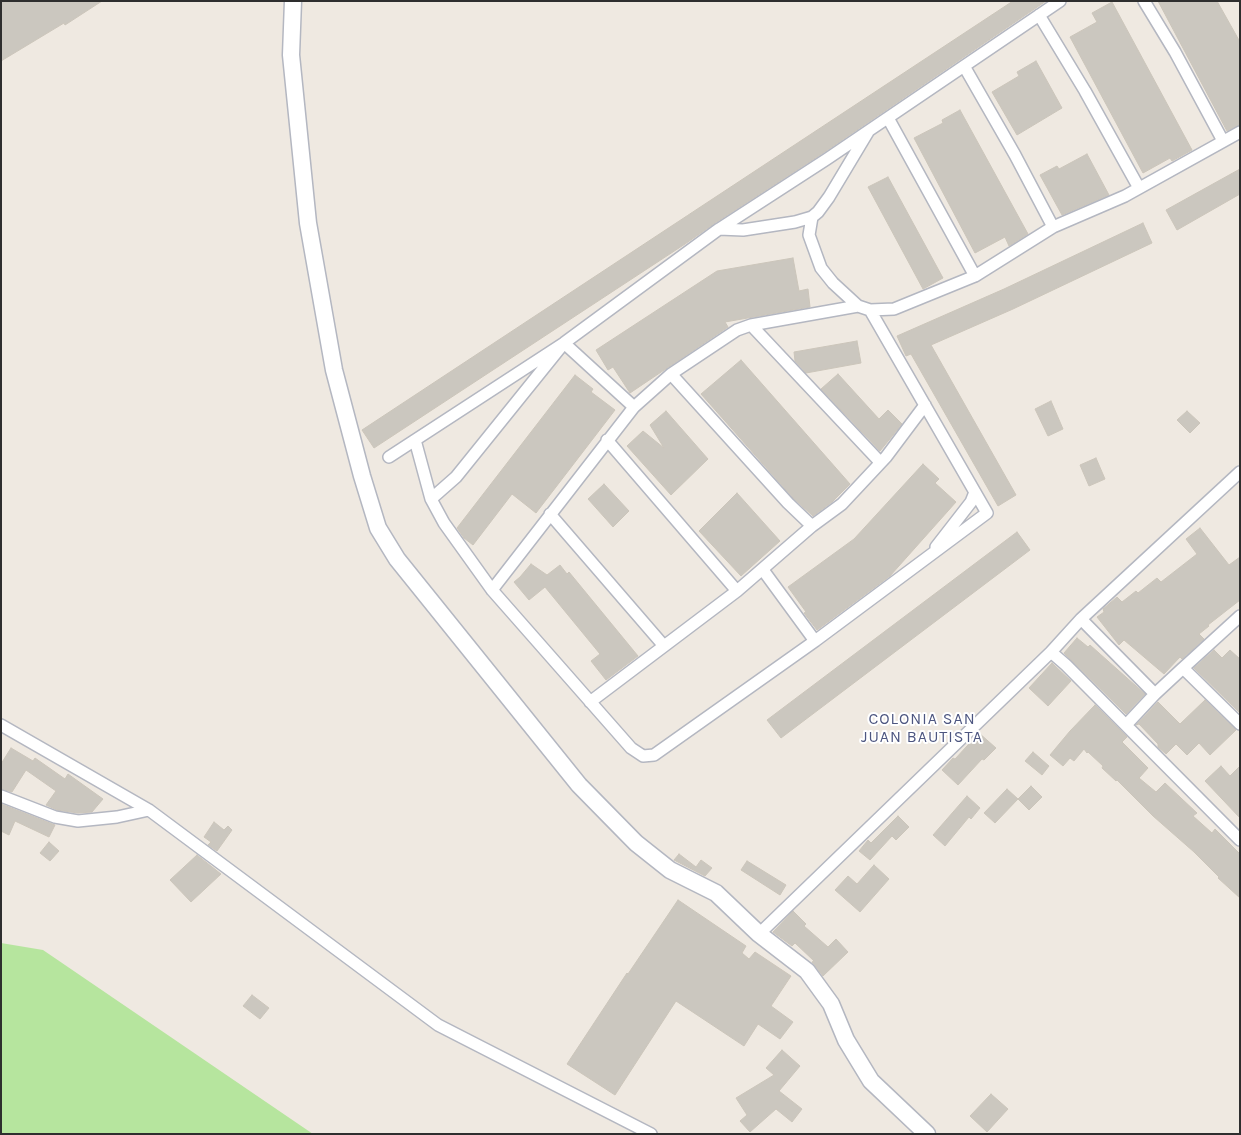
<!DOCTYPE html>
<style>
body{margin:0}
#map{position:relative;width:1241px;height:1135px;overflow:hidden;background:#efe9e1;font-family:Karla,sans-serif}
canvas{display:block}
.frame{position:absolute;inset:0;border:2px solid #2e2e2e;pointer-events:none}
</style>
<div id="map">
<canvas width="1241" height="1135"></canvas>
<div class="frame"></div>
</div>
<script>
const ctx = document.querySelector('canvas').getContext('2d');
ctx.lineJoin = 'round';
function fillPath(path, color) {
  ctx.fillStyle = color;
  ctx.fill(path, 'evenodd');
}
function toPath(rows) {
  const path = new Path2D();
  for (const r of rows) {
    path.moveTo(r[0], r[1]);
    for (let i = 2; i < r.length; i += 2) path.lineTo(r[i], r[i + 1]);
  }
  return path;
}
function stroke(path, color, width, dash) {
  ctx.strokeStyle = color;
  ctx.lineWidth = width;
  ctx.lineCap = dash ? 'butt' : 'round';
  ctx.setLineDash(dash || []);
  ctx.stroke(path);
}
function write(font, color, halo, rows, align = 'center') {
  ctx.font = font + ' Karla,sans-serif';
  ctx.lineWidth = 4;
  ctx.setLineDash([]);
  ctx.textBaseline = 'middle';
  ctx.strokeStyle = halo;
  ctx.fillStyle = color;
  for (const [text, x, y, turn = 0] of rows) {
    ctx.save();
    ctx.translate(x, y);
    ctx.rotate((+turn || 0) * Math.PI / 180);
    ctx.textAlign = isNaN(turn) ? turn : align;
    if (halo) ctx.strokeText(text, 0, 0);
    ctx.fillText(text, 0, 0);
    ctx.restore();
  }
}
const green = toPath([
 [1,943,43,950,313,1134,1,1134]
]);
const building = toPath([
 [1,1,102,1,65,25,64,23,1,61,1,1],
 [1013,1,1046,1,823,153,715,223,685,244,374,448,362,430,1013,1],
 [1158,1,1217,1,1240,42,1240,125,1227,131,1158,1],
 [1112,2,1192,150,1172,161,1170,158,1143,173,1070,37,1097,22,1092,13,1112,2],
 [1036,61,1062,108,1017,135,992,92,1019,76,1017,72,1036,61],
 [960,110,1028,234,1009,246,1005,237,975,253,914,138,943,123,942,120,960,110],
 [1087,154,1109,195,1062,215,1040,175,1057,166,1059,169,1087,154],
 [1240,169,1240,194,1177,230,1166,210,1240,169],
 [888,177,943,278,923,289,868,187,888,177],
 [1143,223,1152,243,1013,309,931,345,1016,495,998,506,911,354,906,356,897,336,1004,289,1143,223],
 [793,258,799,291,808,289,810,307,725,322,728,327,630,393,613,367,608,370,596,350,717,271,793,258],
 [857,341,861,363,806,373,795,361,794,352,857,341],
 [741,360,850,484,832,502,813,516,793,498,701,394,741,360],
 [838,374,879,419,888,410,902,424,880,451,821,389,838,374],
 [575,375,593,389,591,392,615,410,536,513,512,494,473,545,464,538,457,528,575,375],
 [1051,401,1063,429,1048,436,1035,409,1051,401],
 [666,411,708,459,671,495,627,446,643,431,664,448,650,425,666,411],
 [1187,411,1200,423,1190,433,1177,420,1187,411],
 [1096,458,1105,479,1089,486,1080,465,1096,458],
 [923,464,939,479,935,483,956,502,890,576,817,630,804,613,806,612,788,587,854,539,923,464],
 [604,484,629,511,613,527,588,499,604,484],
 [737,493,780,541,741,576,699,531,737,493],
 [1200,528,1229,565,1240,557,1240,600,1208,625,1209,626,1199,634,1204,639,1182,659,1180,657,1164,674,1124,640,1119,645,1097,617,1104,612,1103,609,1117,597,1122,602,1136,591,1138,593,1157,578,1161,582,1197,554,1186,539,1200,528],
 [1017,532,1030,550,781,738,767,720,1017,532],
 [531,564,547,575,560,565,567,574,569,572,638,656,606,680,591,661,600,654,545,587,529,600,514,582,520,577,531,564],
 [1077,638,1088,647,1090,645,1145,694,1126,714,1064,653,1077,638],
 [1214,650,1222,658,1230,650,1240,659,1240,713,1194,668,1214,650],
 [1052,663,1071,681,1048,706,1029,688,1052,663],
 [1205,700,1236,730,1210,755,1199,743,1187,755,1176,744,1166,754,1158,747,1158,744,1139,724,1136,725,1158,702,1180,724,1205,700],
 [1095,705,1127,737,1122,742,1148,768,1139,778,1156,792,1165,783,1197,813,1193,816,1212,833,1215,829,1240,854,1240,898,1218,878,1219,877,1194,852,1153,816,1117,780,1116,781,1102,768,1103,766,1088,752,1087,753,1084,749,1074,761,1070,758,1063,766,1050,755,1070,731,1095,705],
 [979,733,996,748,984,760,982,759,958,785,942,770,953,758,955,759,979,733],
 [11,748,33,761,35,758,65,779,68,774,103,799,92,812,78,813,57,810,46,805,56,791,26,770,12,792,1,789,1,764,11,748],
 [1033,752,1049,766,1042,775,1025,761,1033,752],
 [1221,766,1230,776,1240,766,1240,818,1205,781,1221,766],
 [1031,786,1042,797,1029,810,1018,799,1031,786],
 [1007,789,1018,799,995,823,984,813,1007,789],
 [967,796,980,808,971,819,969,817,945,846,933,835,967,796],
 [1,804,55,825,49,837,15,821,9,835,1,831,1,804],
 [898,816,909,827,896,840,892,836,870,860,859,851,868,840,871,843,898,816],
 [214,822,224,830,228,826,232,830,217,851,208,845,211,842,204,837,214,822],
 [49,842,59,851,50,861,40,853,49,842],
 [679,854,696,867,701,860,712,868,705,876,674,860,679,854],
 [197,855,221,874,191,902,170,880,197,855],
 [747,861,786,885,780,895,741,870,747,861],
 [874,865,889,879,860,912,835,890,848,876,857,884,874,865],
 [678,900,746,946,742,953,749,959,755,952,791,976,771,1006,793,1022,780,1039,758,1024,744,1046,676,1001,615,1095,567,1064,627,973,628,974,678,900],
 [793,911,806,924,804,926,828,947,836,939,848,952,823,976,812,962,814,961,795,943,792,946,773,932,793,911],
 [252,995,269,1008,260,1019,243,1006,252,995],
 [782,1050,800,1066,779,1091,802,1109,792,1122,776,1109,750,1132,740,1121,747,1115,736,1098,774,1075,766,1068,782,1050],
 [991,1094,1008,1109,987,1132,970,1116,991,1094]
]);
const street = toPath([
 [1144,1,1175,52,1223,141],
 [1039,15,1085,91,1139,188],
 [964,66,1015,155,1053,227],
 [888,118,975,276],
 [812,217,809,235,821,268,833,283,858,306,870,310,894,309,975,276,1053,227,1125,196,1240,132],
 [719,229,743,230,795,222,812,217,818,212,829,197,868,132],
 [751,325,880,462],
 [671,374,788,503,812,526],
 [415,440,431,499,444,523,492,590,631,748,643,756,654,755,815,641,987,513,870,310],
 [607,440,737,591],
 [389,457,564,343,719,229,827,159,1060,1],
 [431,499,456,477,564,343,634,407],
 [550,514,664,646],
 [936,547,971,502,975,492],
 [763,570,815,641],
 [492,590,634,407,671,374,737,330,751,325,858,306],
 [1081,619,1155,694,1183,668,1240,724],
 [1051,652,1066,665,1240,840],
 [1183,668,1240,616],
 [590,702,737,591,812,526,842,504,886,457,925,405],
 [1,725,149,810,438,1025,651,1134],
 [1126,725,1155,694],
 [1,796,55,817,78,821,117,817,149,810],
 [759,934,1051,652,1081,619,1240,472]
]);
const secondary = toPath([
 [293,1,291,55,308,223,334,370,362,476,378,528,397,559,579,785,636,843,670,870,716,893,759,934,807,971,831,1004,846,1040,871,1081,927,1134]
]);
const neighbourhoodNames = [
 ["COLONIA SAN",922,719],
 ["JUAN BAUTISTA",922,737]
];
fillPath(green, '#b6e59e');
fillPath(building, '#cbc7bf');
stroke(building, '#cbc5ba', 1);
stroke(street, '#b4b7c1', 14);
stroke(secondary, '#b4b7c1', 19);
stroke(street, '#fff', 11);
stroke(secondary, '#fff', 16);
ctx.letterSpacing = '1px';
write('16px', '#4d5680', '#fff', neighbourhoodNames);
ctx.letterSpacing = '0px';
</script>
